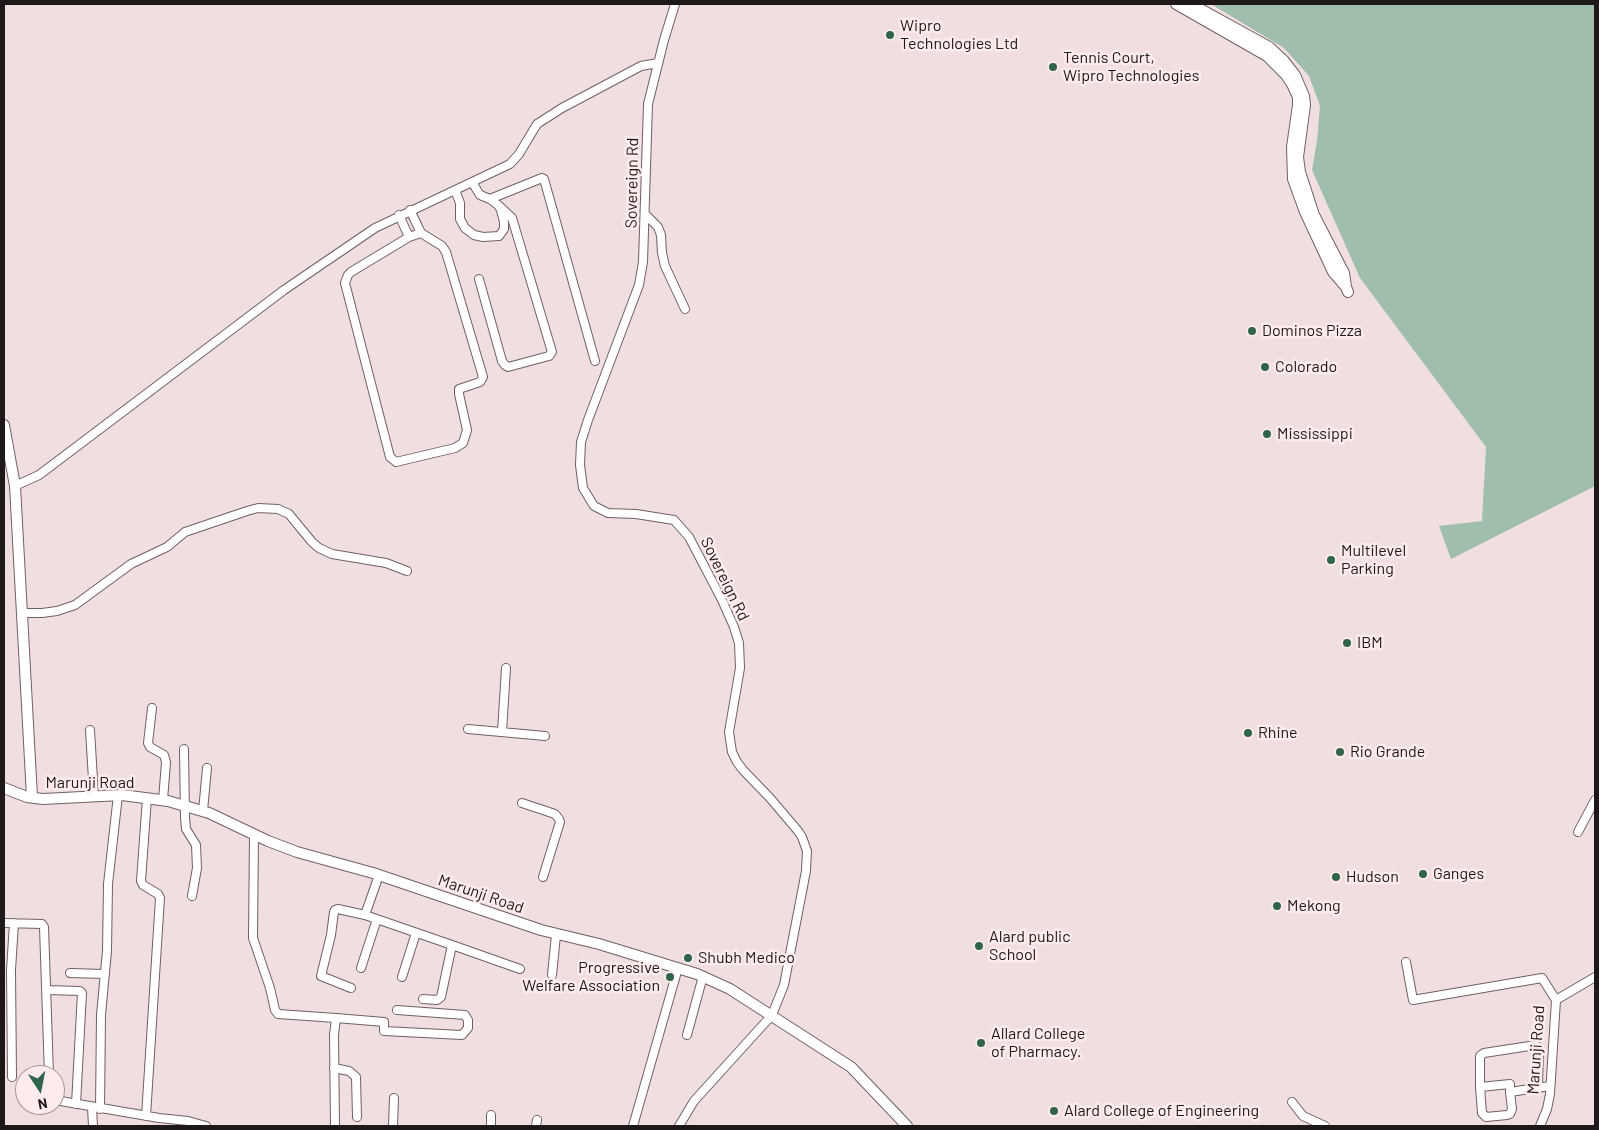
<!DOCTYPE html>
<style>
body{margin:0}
#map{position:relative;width:1599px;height:1130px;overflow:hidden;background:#f0dee0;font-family:Barlow,sans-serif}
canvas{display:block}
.frame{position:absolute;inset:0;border:5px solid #1e1819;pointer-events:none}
.north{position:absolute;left:15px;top:1065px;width:50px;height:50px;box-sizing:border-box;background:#feebed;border:1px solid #a49798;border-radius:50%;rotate:169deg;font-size:14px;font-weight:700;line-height:20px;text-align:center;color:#1e1819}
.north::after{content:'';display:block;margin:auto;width:18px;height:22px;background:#2f6449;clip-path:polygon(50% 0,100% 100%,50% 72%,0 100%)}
</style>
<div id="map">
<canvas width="1599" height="1130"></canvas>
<div class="frame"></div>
<div class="north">N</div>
</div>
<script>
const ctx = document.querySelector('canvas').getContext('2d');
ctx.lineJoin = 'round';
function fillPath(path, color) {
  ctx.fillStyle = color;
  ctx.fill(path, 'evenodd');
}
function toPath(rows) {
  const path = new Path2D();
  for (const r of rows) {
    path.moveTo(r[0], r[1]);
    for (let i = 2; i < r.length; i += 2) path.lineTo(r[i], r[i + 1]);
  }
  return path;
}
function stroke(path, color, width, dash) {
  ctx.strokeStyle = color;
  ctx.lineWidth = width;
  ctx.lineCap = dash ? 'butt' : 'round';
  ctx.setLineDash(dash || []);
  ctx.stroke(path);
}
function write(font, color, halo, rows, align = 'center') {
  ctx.font = font + ' Barlow,sans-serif';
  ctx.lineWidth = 5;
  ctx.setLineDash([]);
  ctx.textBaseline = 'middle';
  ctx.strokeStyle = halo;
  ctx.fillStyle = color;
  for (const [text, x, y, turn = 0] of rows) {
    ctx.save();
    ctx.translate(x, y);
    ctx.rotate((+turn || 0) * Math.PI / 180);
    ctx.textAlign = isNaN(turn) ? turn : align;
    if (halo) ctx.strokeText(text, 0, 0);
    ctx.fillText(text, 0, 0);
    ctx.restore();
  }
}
const forest = toPath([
 [1211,4,1595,4,1595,486,1451,559,1439,526,1482,521,1486,447,1360,278,1312,170,1317,141,1320,106,1309,76,1284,48]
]);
const minor = toPath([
 [675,4,664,40,648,104,643,262,639,285,588,420,581,442,580,465,583,488,594,506,608,513,636,514,674,520,689,537,722,600,734,627,739,643,740,668,729,732,732,752,737,762,743,770,770,798,798,831,802,837,807,851,806,871,784,985,772,1015,694,1101,679,1126],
 [455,190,460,203,460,219,465,228,474,235,483,237,499,236,504,229,504,222,501,210,498,205,490,199,480,195,472,182],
 [490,199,542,178,544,179,595,361],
 [410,210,421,233],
 [645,214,658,227,661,235,662,253,665,266,685,309],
 [399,215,409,237],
 [421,233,442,246,446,252,483,377,480,382,459,389,459,394,467,430,463,443,455,448,396,462,390,457,345,283,348,275,351,272,409,237,421,233],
 [479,279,502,361,505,365,508,367,549,356,552,352,512,218,498,205],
 [15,486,39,475,284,290,375,228,510,164,519,154,537,124,562,108,641,66,658,63],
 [23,613,42,613,57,611,75,605,131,564,167,547,185,532,247,511,258,508,278,509,289,514,312,542,319,548,332,554,386,563,407,571],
 [152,708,148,743,150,747,164,755,166,762,163,800],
 [468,729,545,736],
 [90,730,94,796],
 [502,732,506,668],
 [184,749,185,817,186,829,196,845,197,868,192,896],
 [522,803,555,814,559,819,560,822,543,877],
 [203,811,207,768],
 [1578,832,1595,800],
 [254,834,253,938,270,988,275,1010,278,1014,336,1018,334,1035,335,1126],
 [365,915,452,945,441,997,437,1000,423,999],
 [4,923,42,924,44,927,49,1075],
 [452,945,520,969],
 [1406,962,1413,1000,1542,978,1556,1000,1550,1094,1547,1109,1540,1126],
 [361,968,377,919],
 [70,973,105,974],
 [552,975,556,935],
 [402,977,416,933],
 [351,988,321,976,331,935,334,912,335,910,338,909,365,915,379,875],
 [47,990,80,991,82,993,76,1104],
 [1556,1000,1595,977],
 [336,1018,384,1022,384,1031,462,1035,468,1028,468,1020,465,1015,397,1010],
 [687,1035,703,976],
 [334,1068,349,1071,356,1077,357,1117],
 [12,1077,11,970,14,923],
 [1480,1087,1482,1113,1486,1117,1507,1115,1510,1114,1512,1109,1510,1092],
 [1538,1087,1539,1049,1536,1045,1484,1053,1480,1056,1480,1087,1510,1084,1510,1092,1550,1086],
 [55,1100,159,1118,188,1121,206,1126],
 [1292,1102,1303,1116,1325,1126],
 [92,1107,93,1126],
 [100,1109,101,1015,107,951,108,884,118,795],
 [146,1116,160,898,158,894,143,885,141,881,147,798],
 [393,1126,394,1098],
 [491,1126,491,1115],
 [536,1126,537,1120],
 [633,1126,678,968]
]);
const tertiary = toPath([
 [1176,4,1267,56,1286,75,1292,84,1298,97,1298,105,1292,147,1293,179,1305,212,1333,272,1346,287,1348,292],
 [1191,4,1269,47,1284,61,1295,75,1304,96,1305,105,1298,157,1300,172,1314,215,1344,273,1346,287],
 [4,425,15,486,32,797],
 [4,788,27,797,43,799,122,795,168,801,209,813,268,841,297,852,373,873,541,930,599,944,697,974,730,989,851,1067,907,1126]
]);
const markers = [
 [890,35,5,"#2f6449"],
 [1053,67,5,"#2f6449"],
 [1252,331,5,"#2f6449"],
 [1265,367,5,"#2f6449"],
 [1267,434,5,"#2f6449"],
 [1331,560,5,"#2f6449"],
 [1347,643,5,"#2f6449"],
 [1248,733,5,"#2f6449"],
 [1340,752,5,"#2f6449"],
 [1423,874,5,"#2f6449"],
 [1336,877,5,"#2f6449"],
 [1277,906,5,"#2f6449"],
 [979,946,5,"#2f6449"],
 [688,958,5,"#2f6449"],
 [670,977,5,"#2f6449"],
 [981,1043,5,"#2f6449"],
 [1054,1111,5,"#2f6449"]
];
const poiNames = [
 ["Wipro",900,26],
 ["Technologies Ltd",900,44],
 ["Tennis Court,",1063,58],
 ["Wipro Technologies",1063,76],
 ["Dominos Pizza",1262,331],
 ["Colorado",1275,367],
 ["Mississippi",1277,434],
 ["Multilevel",1341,551],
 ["Parking",1341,569],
 ["IBM",1357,643],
 ["Rhine",1258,733],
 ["Rio Grande",1350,752],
 ["Ganges",1433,874],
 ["Hudson",1346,877],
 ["Mekong",1287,906],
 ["Alard public",989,937],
 ["School",989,955],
 ["Shubh Medico",698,958],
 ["Progressive",660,968,"right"],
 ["Welfare Association",660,986,"right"],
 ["Allard College",991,1034],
 ["of Pharmacy.",991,1052],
 ["Alard College of Engineering",1064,1111]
];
const streetNames = [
 ["Sovereign Rd",632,183,-89],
 ["Sovereign Rd",725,579,64],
 ["Marunji Road",90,783],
 ["Marunji Road",481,894,19],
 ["Marunji Road",1536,1050,-86]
];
fillPath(forest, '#9fbeac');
stroke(minor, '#716062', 10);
stroke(tertiary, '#716062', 12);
stroke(minor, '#fff', 8);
stroke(tertiary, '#fff', 10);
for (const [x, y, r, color] of markers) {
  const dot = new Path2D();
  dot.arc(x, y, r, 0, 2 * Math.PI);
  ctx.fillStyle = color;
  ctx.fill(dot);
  stroke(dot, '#feebed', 2);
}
write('16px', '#1e1819', '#feebed', poiNames, 'left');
write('16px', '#1e1819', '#feebed', streetNames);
</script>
